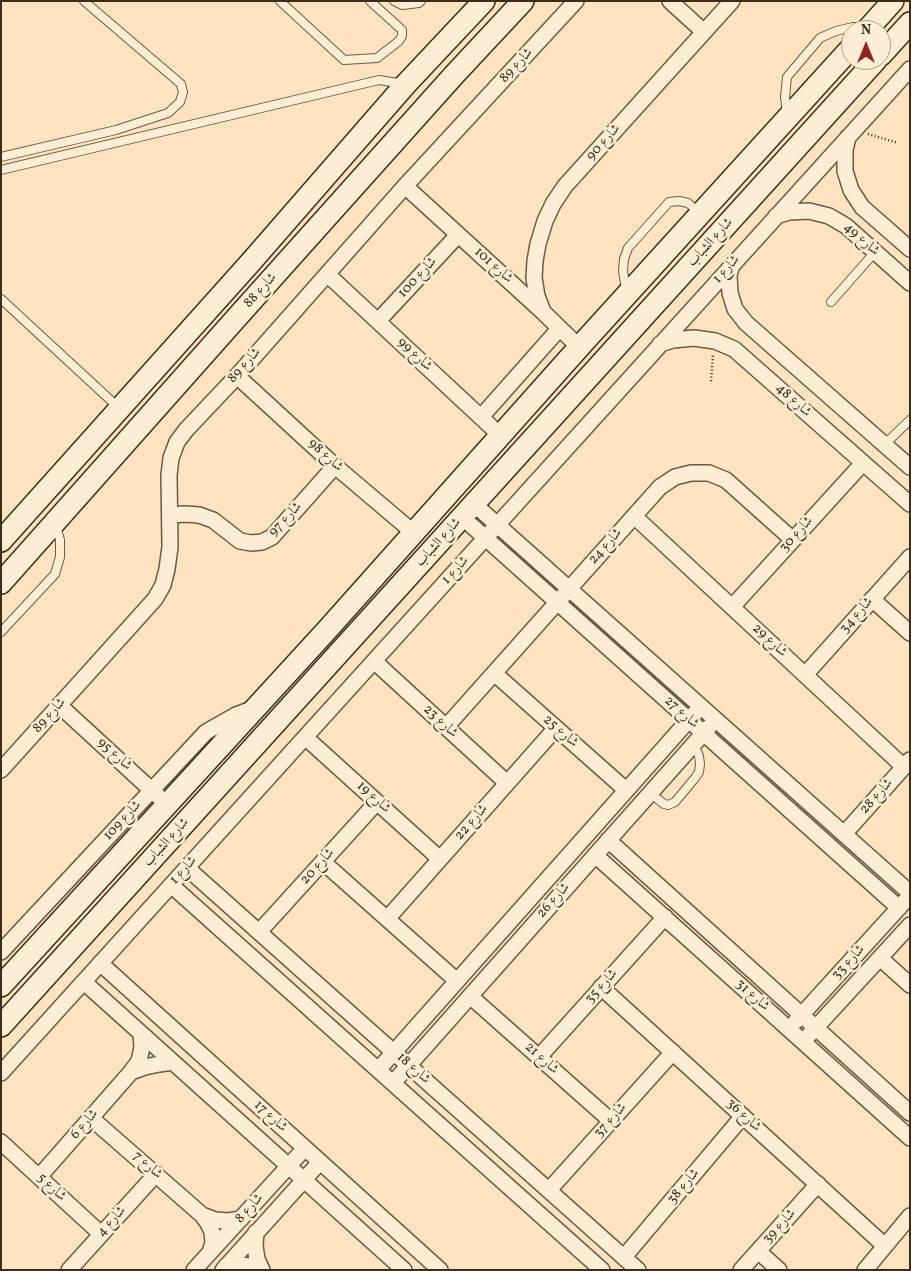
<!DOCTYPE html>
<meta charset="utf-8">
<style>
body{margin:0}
#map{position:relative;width:911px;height:1271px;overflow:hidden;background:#fee3bf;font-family:Vollkorn,serif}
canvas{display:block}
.frame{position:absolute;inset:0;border:2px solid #3c2c19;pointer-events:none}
.north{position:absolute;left:841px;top:20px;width:50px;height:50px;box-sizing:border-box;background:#feedd5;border:1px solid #b0a08a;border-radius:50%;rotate:0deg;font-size:14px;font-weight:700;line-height:20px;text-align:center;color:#3c2c19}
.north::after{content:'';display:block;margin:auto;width:18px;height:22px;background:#8f2418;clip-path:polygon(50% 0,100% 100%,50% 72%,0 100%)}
</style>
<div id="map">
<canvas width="911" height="1271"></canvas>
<div class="frame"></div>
<div class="north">N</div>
</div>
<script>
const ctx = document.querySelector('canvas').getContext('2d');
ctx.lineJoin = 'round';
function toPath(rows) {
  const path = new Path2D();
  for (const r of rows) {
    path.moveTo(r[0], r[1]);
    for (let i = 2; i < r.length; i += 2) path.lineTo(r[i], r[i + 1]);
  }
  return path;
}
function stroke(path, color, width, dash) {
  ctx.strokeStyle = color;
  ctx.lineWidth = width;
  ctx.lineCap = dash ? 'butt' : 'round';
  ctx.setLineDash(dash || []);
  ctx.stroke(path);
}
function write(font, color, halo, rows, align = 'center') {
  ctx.font = font + ' Vollkorn,Amiri,serif';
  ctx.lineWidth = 5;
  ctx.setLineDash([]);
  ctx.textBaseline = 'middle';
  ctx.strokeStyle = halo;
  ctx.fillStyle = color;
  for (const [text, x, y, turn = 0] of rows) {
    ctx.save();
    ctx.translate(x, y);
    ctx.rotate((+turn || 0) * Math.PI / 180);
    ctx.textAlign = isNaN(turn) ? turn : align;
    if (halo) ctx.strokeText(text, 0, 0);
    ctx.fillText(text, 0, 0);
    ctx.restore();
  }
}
const path = toPath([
 [868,134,898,143],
 [711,381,713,355]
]);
const lane = toPath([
 [280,1,344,60,377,58,399,41,402,36,402,30,370,1],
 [394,1,402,5,419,3,421,1],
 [787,114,785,97,787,77,820,38,836,31,853,27,865,27],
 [1,157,116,130,168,113,180,102,183,92,181,84,84,1],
 [1,170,379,80,404,84],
 [628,290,625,283,623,271,624,259,628,248,669,202,679,201,688,203,699,212],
 [1,299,119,408],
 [831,302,875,252],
 [884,445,910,420],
 [1,632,55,574,60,557,60,540,56,526],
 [650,793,664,804,668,805,675,802,695,778,699,772,700,764,699,756,694,744]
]);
const street = toPath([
 [670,1,704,32],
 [848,137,845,150,845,171,851,190,862,207,910,249],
 [405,186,543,312,579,347],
 [776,216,789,212,809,211,829,216,846,226,910,283],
 [732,265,729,275,730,293,735,309,746,323,910,467],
 [327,274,501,436],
 [543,312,537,296,534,278,535,261,538,244,545,221,553,204,565,186,732,1],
 [378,321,458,235],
 [660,344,673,340,694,338,715,341,734,349,910,504],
 [237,376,335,466,414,533],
 [481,417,559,329],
 [474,504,910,893],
 [170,515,185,514,199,515,213,520,240,541,251,543,262,542,272,537,335,466],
 [634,516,904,767],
 [462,517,899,908],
 [872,599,910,633],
 [732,607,863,463],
 [374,661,507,783],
 [494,673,626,790],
 [805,675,910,557],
 [60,706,159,797],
 [446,727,660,487,675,477,691,473,709,473,726,480,793,540],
 [305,737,440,859],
 [1,770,155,599,163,585,167,569,170,547,169,475,171,458,177,442,186,430,237,376,405,186,576,1],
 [844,834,910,760],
 [608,840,910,1113],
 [595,855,910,1138],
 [323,862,457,981],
 [187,868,638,1270],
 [171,885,602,1270],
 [387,919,556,728],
 [259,932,377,802],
 [1,952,206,732,236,715,252,709],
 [880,958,910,985],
 [100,963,440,1270],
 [84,982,404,1270],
 [601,987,885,1246],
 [470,996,611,1121],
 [796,1021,905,901],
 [809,1035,910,925],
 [539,1057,665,917],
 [378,1070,695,713],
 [131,1072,145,1067,159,1064,173,1062],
 [1,1073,910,69],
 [393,1083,709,727],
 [91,1118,202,1215,208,1223,212,1232,213,1243,210,1252],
 [1,1142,101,1234],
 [39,1177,131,1072,139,1061,142,1047,141,1034],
 [549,1190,673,1052],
 [202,1215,215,1220,228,1221,241,1219],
 [256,1232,255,1246,257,1259,262,1270],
 [758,1251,779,1270],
 [624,1257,743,1116],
 [226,1266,239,1265,251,1266,259,1270],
 [69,1270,156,1174],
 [194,1270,305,1148],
 [223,1270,320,1162],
 [741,1270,818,1184],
 [865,1270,910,1216]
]);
const secondary = toPath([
 [867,30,893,1],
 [881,55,910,23],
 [1,541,250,263,406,84,484,1],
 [1,583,239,315,454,75,523,1],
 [1,986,327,630,582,344,851,48],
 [1,1026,876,60]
]);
const streetNames = [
 ["شارع 89",517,66,-47],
 ["شارع 90",604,143,-48],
 ["شارع 49",861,240,41],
 ["شارع الشباب",711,243,-48],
 ["شارع 101",493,266,42],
 ["شارع 1",727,270,-48],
 ["شارع 100",418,278,-47],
 ["شارع 88",261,291,-48],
 ["شارع 99",414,355,43],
 ["شارع 89",245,366,-48],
 ["شارع 48",793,401,42],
 ["شارع 98",325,456,42],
 ["شارع 97",286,520,-47],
 ["شارع 30",797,535,-48],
 ["شارع الشباب",439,543,-48],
 ["شارع 24",606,547,-48],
 ["شارع 1",456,571,-48],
 ["شارع 34",857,616,-49],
 ["شارع 29",769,641,43],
 ["شارع 27",681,713,42],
 ["شارع 89",50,716,-48],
 ["شارع 23",440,722,43],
 ["شارع 25",560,732,41],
 ["شارع 95",114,755,42],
 ["شارع 28",877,797,-48],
 ["شارع 19",373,798,42],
 ["شارع 109",123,821,-47],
 ["شارع 22",472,823,-49],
 ["شارع الشباب",167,843,-48],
 ["شارع 20",318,867,-48],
 ["شارع 1",184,871,-48],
 ["شارع 26",554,901,-48],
 ["شارع 33",849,963,-48],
 ["شارع 35",602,987,-48],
 ["شارع 31",752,996,42],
 ["شارع 21",541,1059,42],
 ["شارع 18",413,1069,42],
 ["شارع 36",743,1116,42],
 ["شارع 17",270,1117,42],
 ["شارع 37",611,1121,-48],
 ["شارع 6",85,1125,-49],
 ["شارع 7",147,1166,41],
 ["شارع 38",684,1187,-50],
 ["شارع 5",51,1188,43],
 ["شارع 8",250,1209,-48],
 ["شارع 4",112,1222,-48],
 ["شارع 39",780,1227,-48]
];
stroke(lane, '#6c5a42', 10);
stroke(street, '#6c5a42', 18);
stroke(secondary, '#3c2c19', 24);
stroke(path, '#3c2c19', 2.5, [1, 2.5]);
stroke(lane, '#feedd5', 8);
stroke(street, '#feedd5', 15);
stroke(secondary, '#feedd5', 21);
write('14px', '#3c2c19', '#feedd5', streetNames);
</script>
